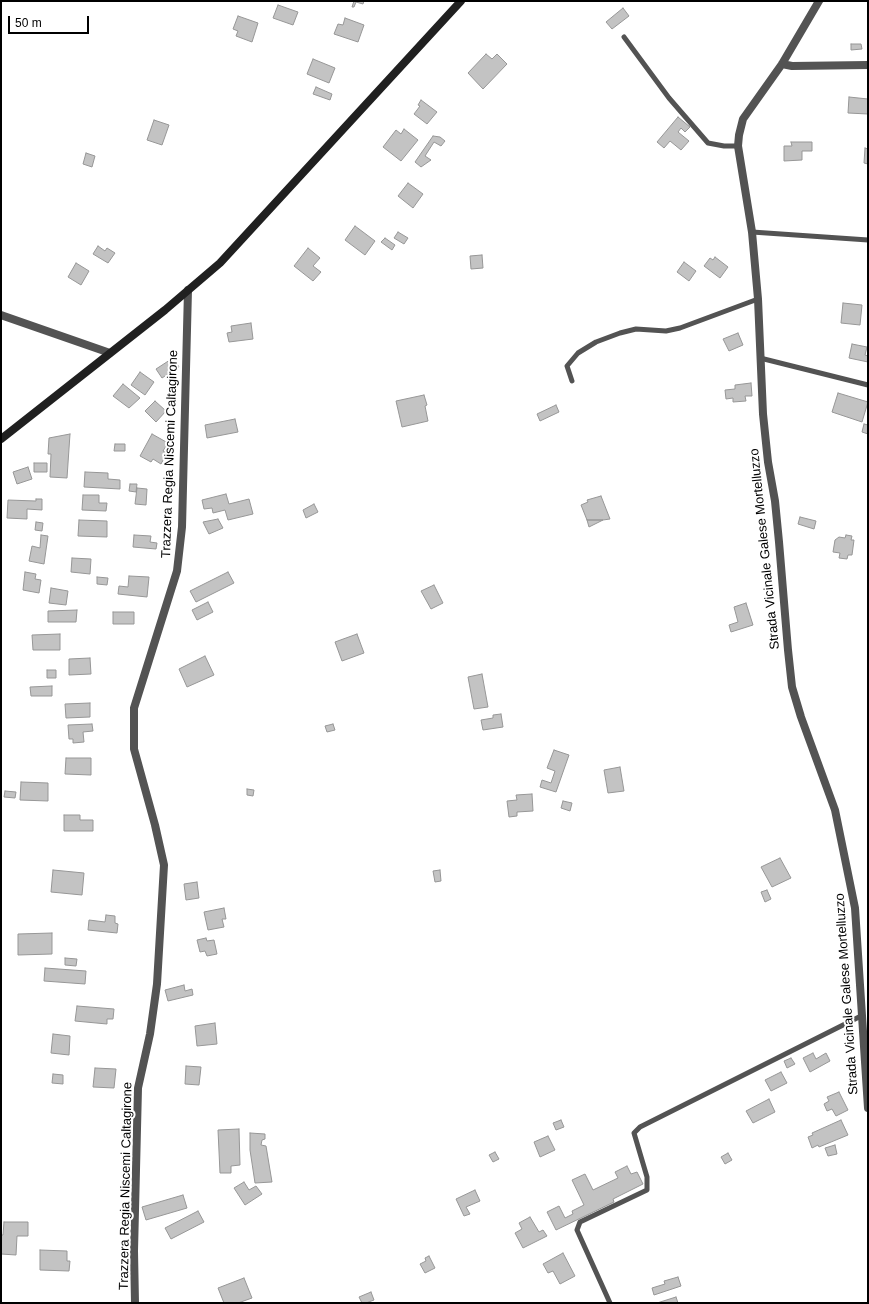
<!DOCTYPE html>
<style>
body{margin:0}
#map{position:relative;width:869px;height:1304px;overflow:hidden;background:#fff;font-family:Helvetica,sans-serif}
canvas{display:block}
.frame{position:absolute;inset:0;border:2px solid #000;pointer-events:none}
.scale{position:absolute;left:8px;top:16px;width:81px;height:18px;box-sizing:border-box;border:2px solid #000;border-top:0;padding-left:5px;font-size:12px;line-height:14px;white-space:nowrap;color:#000;-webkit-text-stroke:3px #fff;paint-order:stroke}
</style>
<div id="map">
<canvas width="869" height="1304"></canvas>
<div class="frame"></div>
<div class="scale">50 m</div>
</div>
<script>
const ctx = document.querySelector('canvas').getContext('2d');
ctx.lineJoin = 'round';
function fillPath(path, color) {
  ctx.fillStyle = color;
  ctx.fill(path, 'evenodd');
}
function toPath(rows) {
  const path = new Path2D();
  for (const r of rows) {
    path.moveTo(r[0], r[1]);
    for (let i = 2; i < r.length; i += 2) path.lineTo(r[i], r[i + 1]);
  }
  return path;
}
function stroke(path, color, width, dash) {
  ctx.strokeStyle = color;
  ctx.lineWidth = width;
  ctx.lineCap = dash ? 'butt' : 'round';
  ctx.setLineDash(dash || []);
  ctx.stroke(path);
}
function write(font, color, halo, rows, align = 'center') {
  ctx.font = font + ' Helvetica,sans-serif';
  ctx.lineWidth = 4;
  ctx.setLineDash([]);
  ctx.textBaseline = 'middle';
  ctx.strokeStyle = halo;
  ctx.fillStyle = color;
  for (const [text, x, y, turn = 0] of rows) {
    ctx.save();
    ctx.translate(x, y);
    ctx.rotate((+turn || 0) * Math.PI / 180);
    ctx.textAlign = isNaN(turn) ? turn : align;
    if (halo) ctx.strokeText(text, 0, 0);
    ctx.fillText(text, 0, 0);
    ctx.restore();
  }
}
const building = toPath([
 [354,1,364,1,363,4,356,2,354,7,352,7,354,1],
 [278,5,298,12,293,25,273,18,278,5],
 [623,8,629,16,612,29,606,22,623,8],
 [238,16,258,23,252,42,236,36,238,31,233,29,238,16],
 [345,18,364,25,358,42,334,34,338,24,343,25,345,18],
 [851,44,861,44,862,49,851,50,851,44],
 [486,54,492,59,497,54,507,64,483,89,468,73,486,54],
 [313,59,335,68,329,83,307,74,313,59],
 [316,87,332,94,330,100,313,94,316,87],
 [849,97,868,99,868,114,848,113,849,97],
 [421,100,437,112,427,124,414,114,420,106,418,105,421,100],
 [678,117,690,127,685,132,681,128,678,132,689,141,681,150,670,141,664,148,657,142,678,117],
 [154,120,169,125,162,145,147,140,154,120],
 [404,129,418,140,401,161,383,147,396,130,401,134,404,129],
 [433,136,440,137,445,141,441,146,434,142,425,156,431,160,421,167,415,162,433,136],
 [791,142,812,142,812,151,802,151,802,160,784,161,784,146,792,146,791,142],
 [865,148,868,149,868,164,864,163,865,148],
 [86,153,95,156,92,167,83,164,86,153],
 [408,183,423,194,413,208,398,196,408,183],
 [355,226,375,241,365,255,345,240,355,226],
 [398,232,408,238,404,244,394,238,398,232],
 [385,238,395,245,392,250,381,242,385,238],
 [98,246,105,251,107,248,115,253,108,263,93,254,98,246],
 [308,248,320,258,313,266,321,272,313,281,294,266,308,248],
 [482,255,483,268,471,269,470,256,482,255],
 [715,257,728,267,720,278,704,266,710,258,713,260,715,257],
 [684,262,696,271,689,281,677,272,684,262],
 [76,263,89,271,81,285,68,277,76,263],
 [843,303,862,305,860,325,841,323,843,303],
 [251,323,253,339,229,342,227,333,232,332,231,326,251,323],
 [738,333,743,345,729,351,723,339,738,333],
 [852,344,867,347,865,355,868,356,868,362,849,358,852,344],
 [173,358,179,367,162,378,156,369,173,358],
 [140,372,154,382,145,395,131,385,140,372],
 [751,383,752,396,745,396,746,401,733,402,733,398,726,399,725,390,735,389,735,385,751,383],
 [123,384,140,398,129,408,113,396,123,384],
 [838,393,868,402,862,422,832,412,838,393],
 [424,395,427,405,425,406,428,421,402,427,396,401,424,395],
 [155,401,166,411,156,422,145,411,155,401],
 [556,405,559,412,540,421,537,414,556,405],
 [235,419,238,432,207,438,205,425,235,419],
 [864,424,868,425,868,434,862,432,864,424],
 [70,434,67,478,50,477,51,454,48,454,49,438,70,434],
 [152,434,168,443,163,451,167,453,161,464,153,459,151,462,140,456,152,434],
 [115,444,125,444,125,451,114,451,115,444],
 [34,463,47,463,47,472,34,472,34,463],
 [28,467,32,479,17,484,13,472,28,467],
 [85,472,108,473,108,479,120,480,120,489,84,487,85,472],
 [130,484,137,484,136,492,129,491,130,484],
 [137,488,147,489,146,505,135,504,137,488],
 [226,494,229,504,249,499,253,514,228,520,225,510,213,513,212,508,204,509,202,500,226,494],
 [83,495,99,495,99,503,107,503,106,511,82,510,83,495],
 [601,496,610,519,603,520,587,520,581,505,588,502,587,500,601,496],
 [36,499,42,499,42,510,27,509,27,519,7,518,8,500,36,501,36,499],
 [314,504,318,512,306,518,303,510,314,504],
 [800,517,816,521,814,529,798,524,800,517],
 [218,519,223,528,209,534,203,522,218,519],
 [79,520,107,521,107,537,78,536,79,520],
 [587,520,603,520,589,527,587,520],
 [36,522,43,523,42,531,35,530,36,522],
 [41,535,48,536,44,564,29,561,32,546,40,548,41,535],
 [134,535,151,536,150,542,157,543,156,549,133,547,134,535],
 [846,535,852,536,851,540,854,540,852,555,848,555,847,559,839,558,840,553,833,552,835,540,839,537,845,538,846,535],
 [72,558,91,559,90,574,71,572,72,558],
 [25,572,36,574,35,579,41,580,39,593,23,590,25,572],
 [228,572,234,583,196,602,190,591,228,572],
 [129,576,149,577,147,597,118,594,119,586,128,587,129,576],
 [97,577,108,578,107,585,97,584,97,577],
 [434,585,443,603,431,609,421,591,434,585],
 [51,588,68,591,66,605,49,603,51,588],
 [208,602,213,612,197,620,192,610,208,602],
 [746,603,753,625,731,632,729,625,738,622,734,607,746,603],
 [77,610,76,622,48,622,48,611,77,610],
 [113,612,134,612,134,624,113,624,113,612],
 [60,634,60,650,33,650,32,635,60,634],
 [357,634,364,653,342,661,335,642,357,634],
 [205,656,214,675,187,687,179,669,205,656],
 [90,658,91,674,69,675,69,659,90,658],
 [47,670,56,670,56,678,47,678,47,670],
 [482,674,488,707,474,709,468,677,482,674],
 [52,686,52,696,31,696,30,687,52,686],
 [90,703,90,717,66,718,65,704,90,703],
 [501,714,503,727,483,730,481,720,493,718,493,715,501,714],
 [92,724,93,731,83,732,84,742,73,743,73,739,69,739,68,725,92,724],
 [333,724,335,730,327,732,325,726,333,724],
 [554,750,569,755,556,792,540,787,542,780,551,783,555,771,547,768,554,750],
 [66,758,91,758,91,775,65,774,66,758],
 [620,767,624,791,608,793,604,770,620,767],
 [21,782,48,783,48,801,20,800,21,782],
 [247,789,254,790,253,796,247,795,247,789],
 [5,791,16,792,15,798,4,797,5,791],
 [532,794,533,811,517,812,517,816,509,817,507,801,517,800,516,795,532,794],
 [563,801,572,803,570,811,561,808,563,801],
 [64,815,80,815,80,820,93,820,93,831,64,831,64,815],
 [780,858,791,878,772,887,761,867,780,858],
 [53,870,84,873,82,895,51,892,53,870],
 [440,870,441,881,435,882,433,871,440,870],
 [197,882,199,898,186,900,184,884,197,882],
 [767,890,771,899,765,902,761,892,767,890],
 [224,908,226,919,222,919,224,927,208,930,204,912,224,908],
 [106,915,115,916,115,923,118,924,117,933,88,930,89,920,105,922,106,915],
 [52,933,52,954,18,955,18,934,52,933],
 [206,938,207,941,214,940,217,954,207,956,205,951,200,952,197,940,206,938],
 [65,958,77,959,76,966,65,965,65,958],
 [45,968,86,971,85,984,44,981,45,968],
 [184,985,185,991,192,989,193,995,168,1001,165,990,184,985],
 [77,1006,114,1009,113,1019,107,1019,107,1024,75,1021,77,1006],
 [215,1023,217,1044,197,1046,195,1026,215,1023],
 [53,1034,70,1036,69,1055,51,1053,53,1034],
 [813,1053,816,1059,826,1053,830,1061,810,1072,803,1058,813,1053],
 [791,1058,795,1064,787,1068,784,1061,791,1058],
 [186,1066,201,1067,199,1085,185,1084,186,1066],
 [95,1068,116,1069,114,1088,93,1087,95,1068],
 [781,1072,787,1083,771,1091,765,1080,781,1072],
 [53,1074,63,1075,63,1084,52,1083,53,1074],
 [839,1092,848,1110,836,1116,832,1109,827,1111,824,1104,829,1101,827,1097,839,1092],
 [769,1099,775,1112,753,1123,746,1111,769,1099],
 [561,1120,564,1127,556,1130,553,1123,561,1120],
 [841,1120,848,1135,819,1147,818,1145,812,1148,808,1137,813,1135,812,1133,841,1120],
 [239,1129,240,1165,231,1166,231,1173,220,1173,218,1130,239,1129],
 [250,1133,265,1134,265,1139,262,1140,261,1145,266,1146,272,1182,255,1183,250,1150,250,1133],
 [548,1136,555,1150,540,1157,534,1142,548,1136],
 [835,1145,837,1154,828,1156,825,1148,835,1145],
 [495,1152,499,1159,493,1162,489,1155,495,1152],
 [728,1153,732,1160,725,1164,721,1157,728,1153],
 [627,1166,631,1174,637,1172,643,1184,613,1199,614,1202,556,1230,547,1212,559,1206,565,1218,573,1214,572,1211,584,1205,572,1180,585,1174,593,1190,618,1178,615,1172,627,1166],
 [244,1182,249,1190,256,1186,262,1194,245,1205,234,1188,244,1182],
 [475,1190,480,1201,466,1207,470,1214,464,1216,456,1199,475,1190],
 [183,1195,187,1208,146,1220,142,1207,183,1195],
 [198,1211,204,1222,171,1239,165,1228,198,1211],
 [530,1217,539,1232,543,1230,547,1236,523,1248,515,1233,522,1229,519,1223,530,1217],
 [4,1222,28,1222,28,1236,17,1236,16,1255,1,1254,1,1235,3,1235,4,1222],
 [40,1250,67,1251,67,1261,70,1261,69,1271,40,1270,40,1250],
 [563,1253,575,1276,560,1284,553,1271,548,1273,543,1264,563,1253],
 [429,1256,435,1268,425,1273,420,1264,426,1261,425,1258,429,1256],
 [678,1277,681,1286,654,1295,652,1288,665,1284,664,1281,678,1277],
 [244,1278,252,1298,238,1303,224,1303,218,1288,244,1278],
 [371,1292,374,1300,366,1303,362,1303,359,1297,371,1292],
 [676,1297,678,1303,657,1303,676,1297]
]);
const service = toPath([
 [624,37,669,98,708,143,724,146,738,146],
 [752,232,868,240],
 [760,358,868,385],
 [572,381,567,366,578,353,596,342,620,333,636,329,666,331,680,328,758,299],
 [610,1303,577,1230,580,1222,647,1190,647,1177,634,1133,640,1127,861,1016]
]);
const minor = toPath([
 [819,1,782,64,743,119,739,135,738,146,752,232,758,299,763,414,768,462,775,501,779,542,788,650,792,687,801,717,835,810,855,908,868,1108],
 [782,64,792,66,868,65],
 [1,315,110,353],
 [135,1303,134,1251,138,1088,150,1034,157,984,164,865,155,825,134,749,134,708,177,571,182,527,188,290]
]);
const secondary = toPath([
 [1,439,165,310,220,263,461,1]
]);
const streetNames = [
 ["Trazzera Regia Niscemi Caltagirone",170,454,-88],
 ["Strada Vicinale Galese Mortelluzzo",765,549,-96],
 ["Strada Vicinale Galese Mortelluzzo",847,994,-94],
 ["Trazzera Regia Niscemi Caltagirone",126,1186,-89]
];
fillPath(building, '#c3c3c3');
stroke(building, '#979797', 1);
stroke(service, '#535353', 5);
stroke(minor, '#535353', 8);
stroke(secondary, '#202020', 8);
write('13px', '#000', '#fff', streetNames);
</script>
